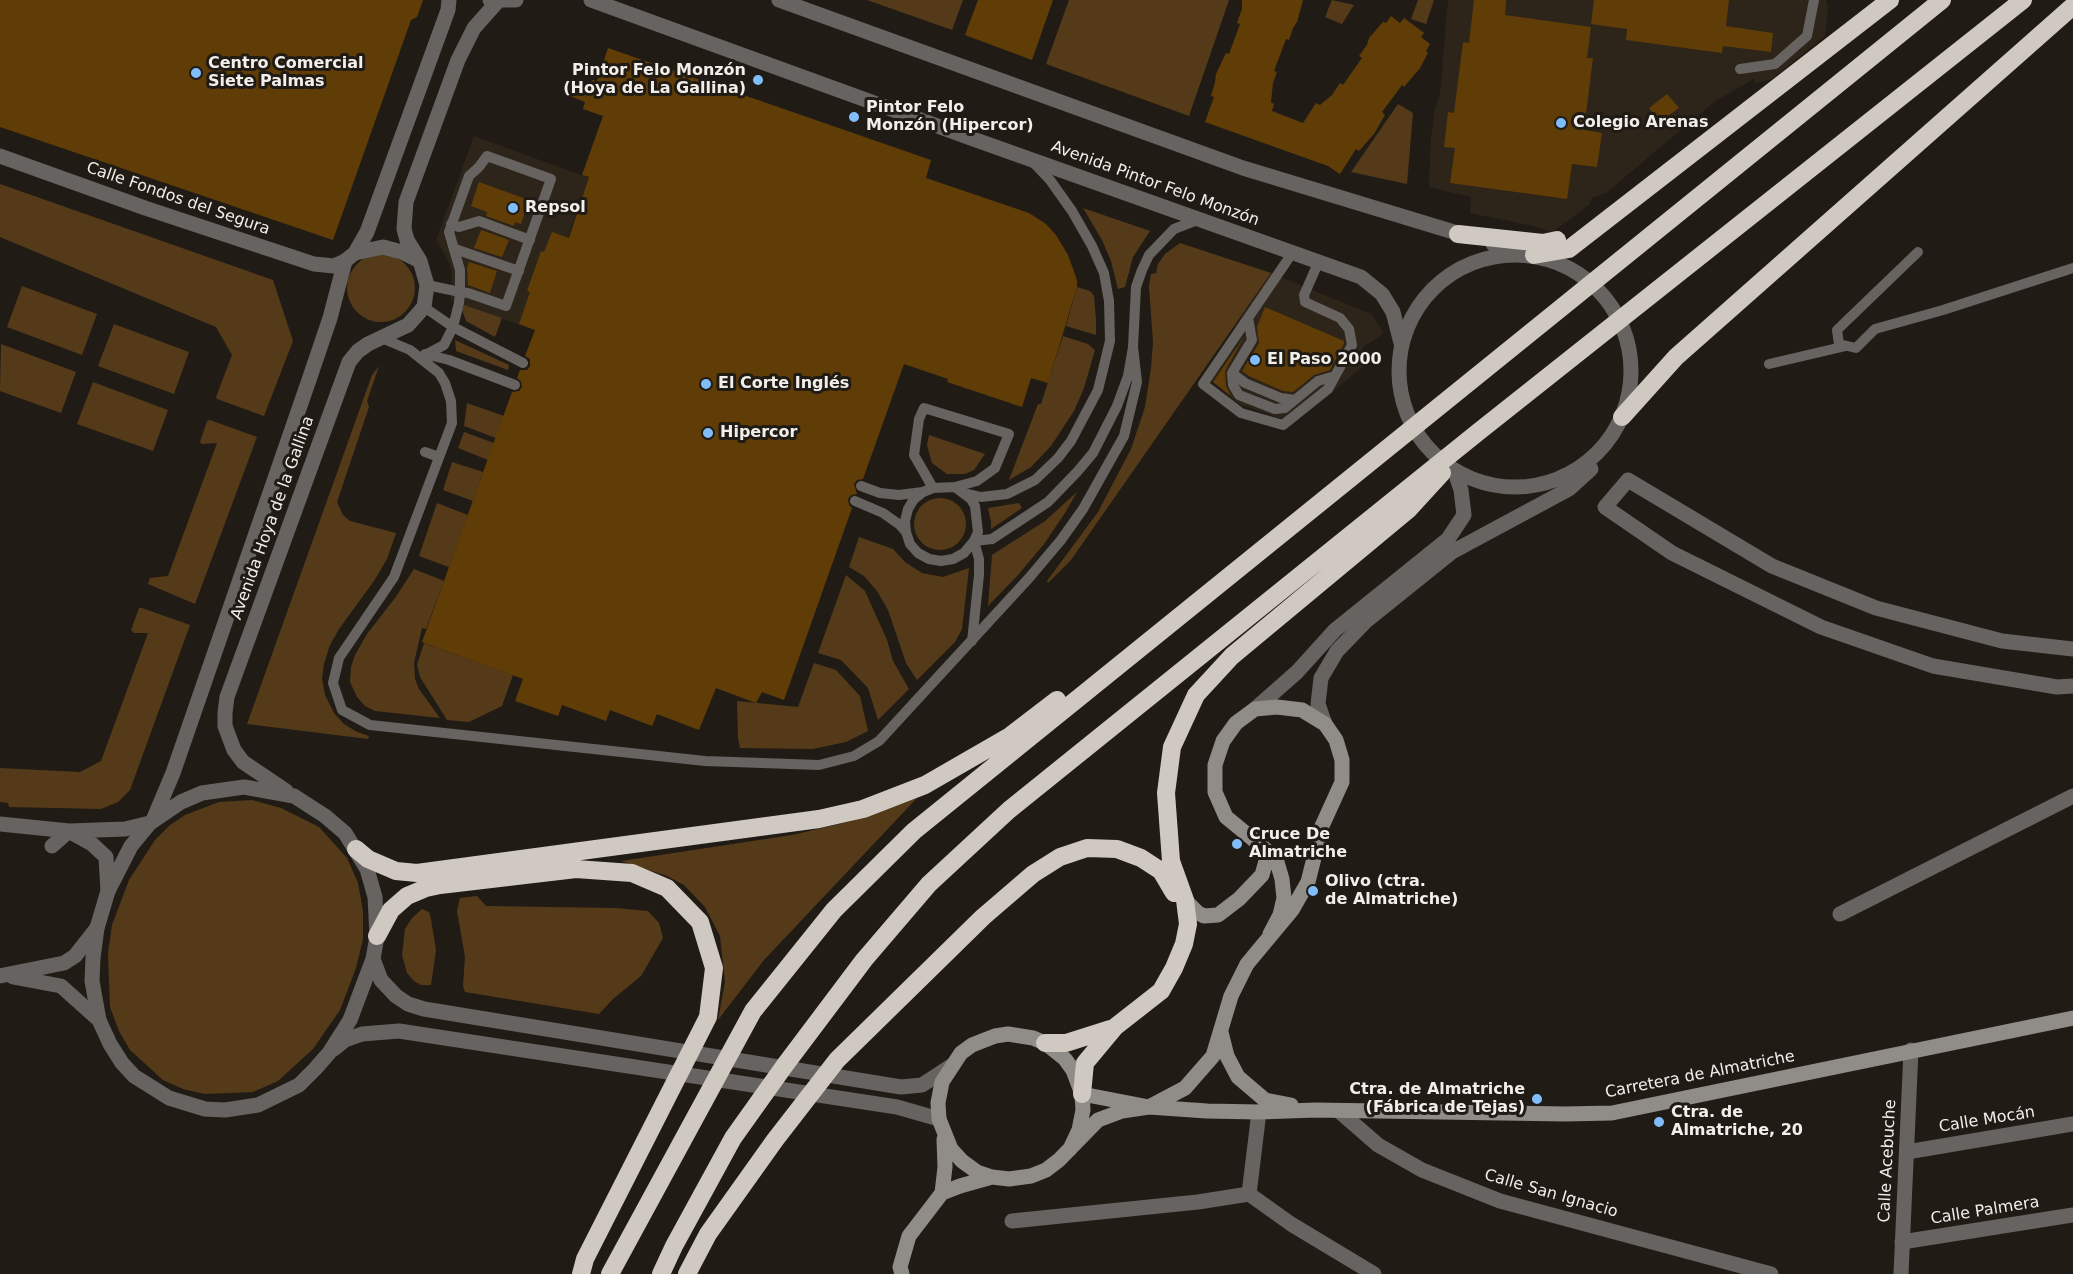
<!DOCTYPE html>
<meta charset="utf-8">
<style>
body{margin:0}
canvas{display:block;background:#201b15}
</style>
<canvas width="2073" height="1274"></canvas>
<script>
const ctx = document.querySelector('canvas').getContext('2d');
ctx.lineJoin = 'round';
function fillPath(path, color) {
  ctx.fillStyle = color;
  ctx.fill(path, 'evenodd');
}
function toPath(rows) {
  const path = new Path2D();
  for (const r of rows) {
    if (r.length === 3) {
      path.moveTo(r[0] + r[2], r[1]);
      path.arc(r[0], r[1], r[2], 0, 2 * Math.PI);
      continue;
    }
    path.moveTo(r[0], r[1]);
    for (let i = 2; i < r.length; i += 2) path.lineTo(r[i], r[i + 1]);
  }
  return path;
}
function stroke(path, color, width, dash) {
  ctx.strokeStyle = color;
  ctx.lineWidth = width;
  ctx.lineCap = dash ? 'butt' : 'round';
  ctx.setLineDash(dash || []);
  ctx.stroke(path);
}
function write(font, color, halo, rows, align = 'center') {
  ctx.font = font + ' "DejaVu Sans",sans-serif';
  ctx.lineWidth = 6;
  ctx.setLineDash([]);
  ctx.textBaseline = 'middle';
  ctx.strokeStyle = halo;
  ctx.fillStyle = color;
  for (const [text, x, y, turn = 0] of rows) {
    ctx.save();
    ctx.translate(x, y);
    ctx.rotate((+turn || 0) * Math.PI / 180);
    ctx.textAlign = isNaN(turn) ? turn : align;
    if (halo) ctx.strokeText(text, 0, 0);
    ctx.fillText(text, 0, 0);
    ctx.restore();
  }
}
const built = toPath([
 [1448,0,1826,0,1828,7,1825,36,1772,79,1756,83,1754,79,1714,102,1606,193,1592,198,1589,205,1552,232,1533,226,1470,213,1471,197,1429,187,1431,138,1435,108,1440,94],
 [474,136,589,178,535,330,451,301,452,272,447,258,436,240],
 [1271,273,1371,314,1384,333,1362,348,1367,363,1331,393,1325,385,1284,420,1239,404,1210,380,1243,335,1234,328]
]);
const green = toPath([
 [867,0,963,0,952,30],
 [1069,0,1229,0,1189,116,1046,64],
 [1332,0,1354,5,1342,24,1325,17],
 [1418,0,1434,0,1426,24,1411,19],
 [1398,104,1413,113,1407,184,1351,172],
 [0,184,273,280,293,341,264,416,217,399,216,397,232,355,216,327,0,237],
 [1083,208,1150,231,1133,257,1125,287,1118,289,1111,261,1102,240],
 [1180,243,1271,273,1071,560,1048,583,1047,581,1098,512,1131,449,1145,407,1151,368,1153,342,1149,286,1151,274,1156,273,1158,264,1165,254],
 [381,288,34],
 [22,286,97,314,82,355,7,327],
 [1077,287,1090,291,1094,296,1096,319,1096,335,1066,326],
 [464,305,502,318,495,337,466,321,462,310],
 [114,324,189,352,174,394,98,366],
 [1063,336,1088,344,1095,350,1084,388,1074,411,1051,446,1031,467,1009,480,1038,404,1041,404],
 [455,340,509,365,508,370,456,351],
 [1,344,76,372,61,413,0,391],
 [379,366,367,401,369,407,337,502,343,515,350,521,396,533,387,559,374,581,339,629,330,645,324,664,322,679,325,695,334,713,344,724,357,732,369,736,368,739,247,724,372,375],
 [93,382,168,410,153,451,77,424],
 [467,403,504,416,496,438,464,426],
 [210,420,257,437,195,604,148,584,150,578,168,576,217,443,202,444,200,442,207,421],
 [464,432,494,443,488,460,458,448],
 [929,435,985,454,974,470,965,474,947,474,932,463,927,445],
 [452,462,483,472,473,501,443,490],
 [1077,492,1065,513,1044,544,1018,575,988,606,992,555,1045,521],
 [940,524,26],
 [437,503,468,515,449,567,419,556],
 [1019,503,1022,508,991,529,991,522,988,508],
 [859,537,893,549,905,562,922,573,943,577,969,568,962,629,955,642,917,680,906,663,888,610,877,591,864,576,849,567],
 [414,569,444,581,426,629,422,628,414,663,415,679,419,689,440,718,375,711,365,706,357,697,350,682,351,667,355,655,367,634,395,598],
 [846,575,865,591,887,640,893,661,909,689,878,720,868,688,841,660,818,653],
 [139,608,142,608,190,625,130,790,118,802,101,809,9,807,8,803,0,802,0,768,80,772,101,761,148,633,134,633,131,630],
 [424,643,513,675,502,706,469,722,447,720,420,677,417,665],
 [814,663,836,670,860,696,868,731,846,742,813,749,740,748,738,738,737,701,798,707],
 [917,798,764,960,718,1020,725,982,720,936,705,907,684,885,667,876,621,861,792,835,848,822],
 [252,800,281,808,319,827,347,858,358,883,363,911,363,939,356,968,340,1010,313,1049,278,1081,253,1092,205,1094,183,1089,163,1080,130,1050,119,1031,110,1007,109,982,108,953,112,925,129,880,155,840,170,825,185,815,219,802],
 [477,896,486,906,616,908,648,911,659,923,663,938,641,976,613,999,599,1014,465,992,463,986,465,957,457,911,460,898],
 [422,909,429,912,431,919,436,950,431,985,421,985,414,981,407,973,402,955,405,929,412,918]
]);
const building = toPath([
 [0,0,423,0,417,17,411,20,333,240,0,127],
 [978,0,1053,0,1032,60,965,35],
 [1242,0,1303,0,1297,22,1293,28,1289,40,1286,39,1274,71,1277,72,1273,83,1271,102,1274,104,1272,111,1303,123,1316,103,1320,105,1332,95,1340,83,1343,85,1362,58,1359,56,1367,45,1369,38,1383,22,1386,23,1391,16,1400,23,1404,18,1424,33,1421,37,1430,44,1426,51,1428,53,1420,68,1404,87,1402,85,1382,112,1385,115,1374,134,1359,151,1356,149,1340,174,1328,166,1205,122,1214,97,1211,96,1215,82,1216,74,1226,53,1229,54,1240,24,1237,23,1242,9],
 [1474,0,1506,0,1505,15,1591,27,1587,58,1593,58,1584,130,1602,133,1597,167,1572,164,1567,199,1450,183,1455,148,1444,147,1448,112,1454,113,1463,42,1469,43],
 [1594,0,1729,0,1726,26,1773,33,1771,52,1723,46,1722,53,1626,40,1627,29,1591,24],
 [608,48,931,160,926,178,1029,213,1046,224,1056,235,1068,255,1077,280,1077,287,1048,383,1031,378,1022,407,947,382,948,379,904,364,863,479,857,480,854,484,857,494,851,495,848,499,849,505,852,508,784,700,762,692,756,703,716,688,699,730,657,714,652,726,610,710,606,721,562,705,558,716,515,701,523,679,422,642,512,392,519,391,522,387,521,381,517,378,520,370,527,370,530,366,530,359,525,356,535,330,519,324,530,292,527,291,541,251,544,252,552,232,569,238,589,177,582,175,603,116,583,109,585,102,565,94,570,79,590,86,592,80,597,81],
 [1667,94,1679,108,1660,122,1649,108],
 [479,182,529,200,521,224,515,222,514,226,486,216,487,212,471,206],
 [481,230,509,240,502,257,474,248],
 [469,262,497,271,490,293,468,285,467,268],
 [1265,307,1344,341,1344,344,1330,370,1314,375,1293,392,1283,391,1249,376,1242,371,1259,343,1257,327],
 [1244,337,1225,371,1226,386,1231,396,1213,382]
]);
const service = toPath([
 [1740,69,1775,64,1807,36,1814,0],
 [451,224,459,227,479,221,530,240],
 [455,249,519,271],
 [1293,252,1203,384,1241,413,1283,425,1328,389,1352,345,1349,329,1340,318,1305,302,1304,295,1319,261],
 [1918,252,1837,330,1839,344,1856,348,1875,329,1943,310,2073,268],
 [424,307,453,327,523,363],
 [1248,318,1252,340,1232,373,1233,385,1239,395,1275,409,1285,408,1318,381,1335,376],
 [379,337,410,350,439,373,445,383,451,401,452,423,394,577,339,658,333,683,342,710,370,725,705,761,819,765,854,756,879,741,1029,578,1061,540,1083,509,1124,436,1137,382,1133,347],
 [425,354,449,360,515,385],
 [427,354,444,345,453,327,459,303,460,292,460,270,449,232,469,176,479,167,487,156,551,179,506,306,468,293,460,292,427,285],
 [1769,364,1846,346],
 [1232,373,1245,383,1281,398,1295,400],
 [425,452,439,457],
 [861,486,880,493,899,495,923,492],
 [955,487,971,499,975,506,978,532,974,541,964,553,953,559,941,561,929,559,918,553,910,544,906,532,905,521,908,509,914,499,923,492,933,488,955,487],
 [933,488,914,455,919,419,924,408,1009,434,995,468,977,481,955,487],
 [964,493,981,497,1007,494,1035,480,1058,458,1071,441,1098,390,1110,341,1109,301,1104,273,1092,246,1072,211,1050,180,1033,162],
 [855,501,883,513,900,525,906,532],
 [972,641,979,575,979,559,974,541,992,539,1048,502,1077,472,1093,453,1117,406,1128,376,1133,347,1136,287,1142,270,1149,255,1174,229,1200,219]
]);
const minor = toPath([
 [0,156,145,208,314,264,334,266,345,261],
 [2073,649,2002,641,1876,608,1772,566,1628,480,1605,507,1672,553,1821,627,1933,666,2057,687,2073,686],
 [0,824,69,831,125,829,150,823],
 [72,833,92,844,106,857,108,891],
 [52,846,69,831],
 [1840,914,2073,796],
 [0,976,64,963,75,956,97,928],
 [13,977,61,986,99,1020],
 [1339,1111,1378,1145,1422,1170,1500,1201,1771,1274],
 [1907,1152,2073,1124],
 [1249,1194,1291,1224,1374,1274],
 [1249,1194,1259,1112],
 [1012,1221,1198,1202,1249,1194],
 [1902,1242,2073,1215],
 [1901,1274,1911,1050]
]);
const tertiary = toPath([
 [490,0,516,0],
 [591,0,976,140,1361,277,1382,294,1393,312,1401,343],
 [779,0,1243,168,1467,236],
 [1493,244,1534,255],
 [355,253,383,247,402,252,420,261],
 [1515,371,116],
 [1255,709,1297,672,1335,630,1448,539,1464,515,1461,490,1455,472],
 [1325,724,1318,704,1321,678,1337,651,1365,622,1452,552,1569,489,1591,469],
 [244,787,294,796,325,816,345,833,367,869,375,897,377,936,373,959,350,1020,329,1053,315,1069,299,1085,258,1105,225,1110,205,1109,169,1098,134,1076,122,1063,110,1044,99,1020,92,981,93,958,97,928,108,891,131,846,150,823,181,802,202,793,244,787],
 [286,791,243,762,234,750,225,726,225,713,227,697,349,362,358,351,368,344,408,325,424,307,427,285,420,261,407,240,404,229,406,202,458,60,474,28,498,1],
 [154,818,173,773,310,377,330,318,345,261,355,253,367,232,448,10,449,0],
 [373,959,381,980,396,996,408,1004,424,1009,901,1087,922,1085,951,1066],
 [334,1049,345,1040,362,1034,399,1031,897,1107,939,1119]
]);
const secondary = toPath([
 [1185,900,1198,913,1204,916,1218,915,1239,899,1262,875,1266,861,1265,849],
 [1221,1032,1227,1056,1238,1077,1265,1100,1291,1105],
 [1082,1094,1149,1107,1207,1111,1259,1112,1316,1110,1565,1114,1612,1113,2073,1018],
 [1070,1149,1079,1130,1083,1110,1082,1094,1073,1070,1065,1059,1045,1043,1033,1038,1008,1034,995,1036,972,1045,961,1053,942,1082,938,1103,939,1119,951,1149,962,1161,977,1172,992,1177,1009,1179,1031,1176,1046,1170,1059,1160,1098,1120,1122,1111,1149,1107,1185,1088,1213,1056,1231,996,1247,964,1292,910,1308,882,1322,826,1342,782,1342,760,1336,740,1325,724,1302,710,1277,707,1255,709,1236,723,1223,741,1215,765,1215,792,1226,817,1265,849,1277,862,1282,879,1284,898,1280,915,1270,934],
 [942,1193,945,1167,944,1139],
 [902,1274,900,1267,909,1236,942,1193,960,1186,992,1177]
]);
const motorway = toPath([
 [1458,234,1543,243,1557,240],
 [1534,255,1569,249,1890,0],
 [1622,417,1676,357,2073,6],
 [356,849,368,859,396,871,417,873,819,819,863,809,925,785,1010,736,1057,700],
 [377,936,391,910,407,896,426,888,440,885,576,869,632,873,667,888,700,922,714,968,708,1017,585,1259,581,1274],
 [1045,1043,1066,1043,1110,1029],
 [1082,1094,1085,1063,1115,1027,1161,991,1174,968,1184,944,1188,924,1185,900,1171,861,1166,793,1172,747,1196,695,1232,656,1409,509,1442,473],
 [610,1274,753,1011,834,910,914,831,1942,0],
 [661,1274,674,1246,733,1138,785,1065,864,960,929,884,1009,810,1477,433,2023,0],
 [687,1274,708,1234,775,1140,837,1060,983,917,1033,874,1060,857,1087,848,1117,849,1141,858,1161,871,1174,893]
]);
const markers = [
 [196,73,6,"#80bdfa"],
 [758,80,6,"#80bdfa"],
 [854,117,6,"#80bdfa"],
 [1561,123,6,"#80bdfa"],
 [513,208,6,"#80bdfa"],
 [1255,360,6,"#80bdfa"],
 [706,384,6,"#80bdfa"],
 [708,433,6,"#80bdfa"],
 [1237,844,6,"#80bdfa"],
 [1313,891,6,"#80bdfa"],
 [1537,1099,6,"#80bdfa"],
 [1659,1122,6,"#80bdfa"]
];
const poiNames = [
 ["Centro Comercial",208,64],
 ["Siete Palmas",208,82],
 ["Pintor Felo Monzón",746,71,"right"],
 ["(Hoya de La Gallina)",746,89,"right"],
 ["Pintor Felo",866,108],
 ["Monzón (Hipercor)",866,126],
 ["Colegio Arenas",1573,123],
 ["Repsol",525,208],
 ["El Paso 2000",1267,360],
 ["El Corte Inglés",718,384],
 ["Hipercor",720,433],
 ["Cruce De",1249,835],
 ["Almatriche",1249,853],
 ["Olivo (ctra.",1325,882],
 ["de Almatriche)",1325,900],
 ["Ctra. de Almatriche",1525,1090,"right"],
 ["(Fábrica de Tejas)",1525,1108,"right"],
 ["Ctra. de",1671,1113],
 ["Almatriche, 20",1671,1131]
];
const streetNames = [
 ["Avenida Pintor Felo Monzón",1155,184,20],
 ["Calle Fondos del Segura",178,199,19],
 ["Avenida Hoya de la Gallina",273,518,-70],
 ["Carretera de Almatriche",1700,1075,-11],
 ["Calle Mocán",1987,1120,-9],
 ["Calle Acebuche",1888,1161,-87],
 ["Calle San Ignacio",1551,1194,16],
 ["Calle Palmera",1985,1211,-9]
];
fillPath(built, '#2d241a');
fillPath(green, '#543a18');
fillPath(building, '#603d07');
stroke(service, '#666360', 10);
stroke(minor, '#666360', 15);
stroke(tertiary, '#666360', 15);
stroke(secondary, '#908c87', 15);
stroke(motorway, '#d0c9c2', 18);
for (const [x, y, r, color] of markers) {
  const dot = new Path2D();
  dot.arc(x, y, r, 0, 2 * Math.PI);
  ctx.fillStyle = color;
  ctx.fill(dot);
  stroke(dot, '#201b15', 2);
}
write('bold 16px', '#f2eeea', '#201b15', poiNames, 'left');
write('16px', '#f2eeea', '#201b15', streetNames);
</script>
